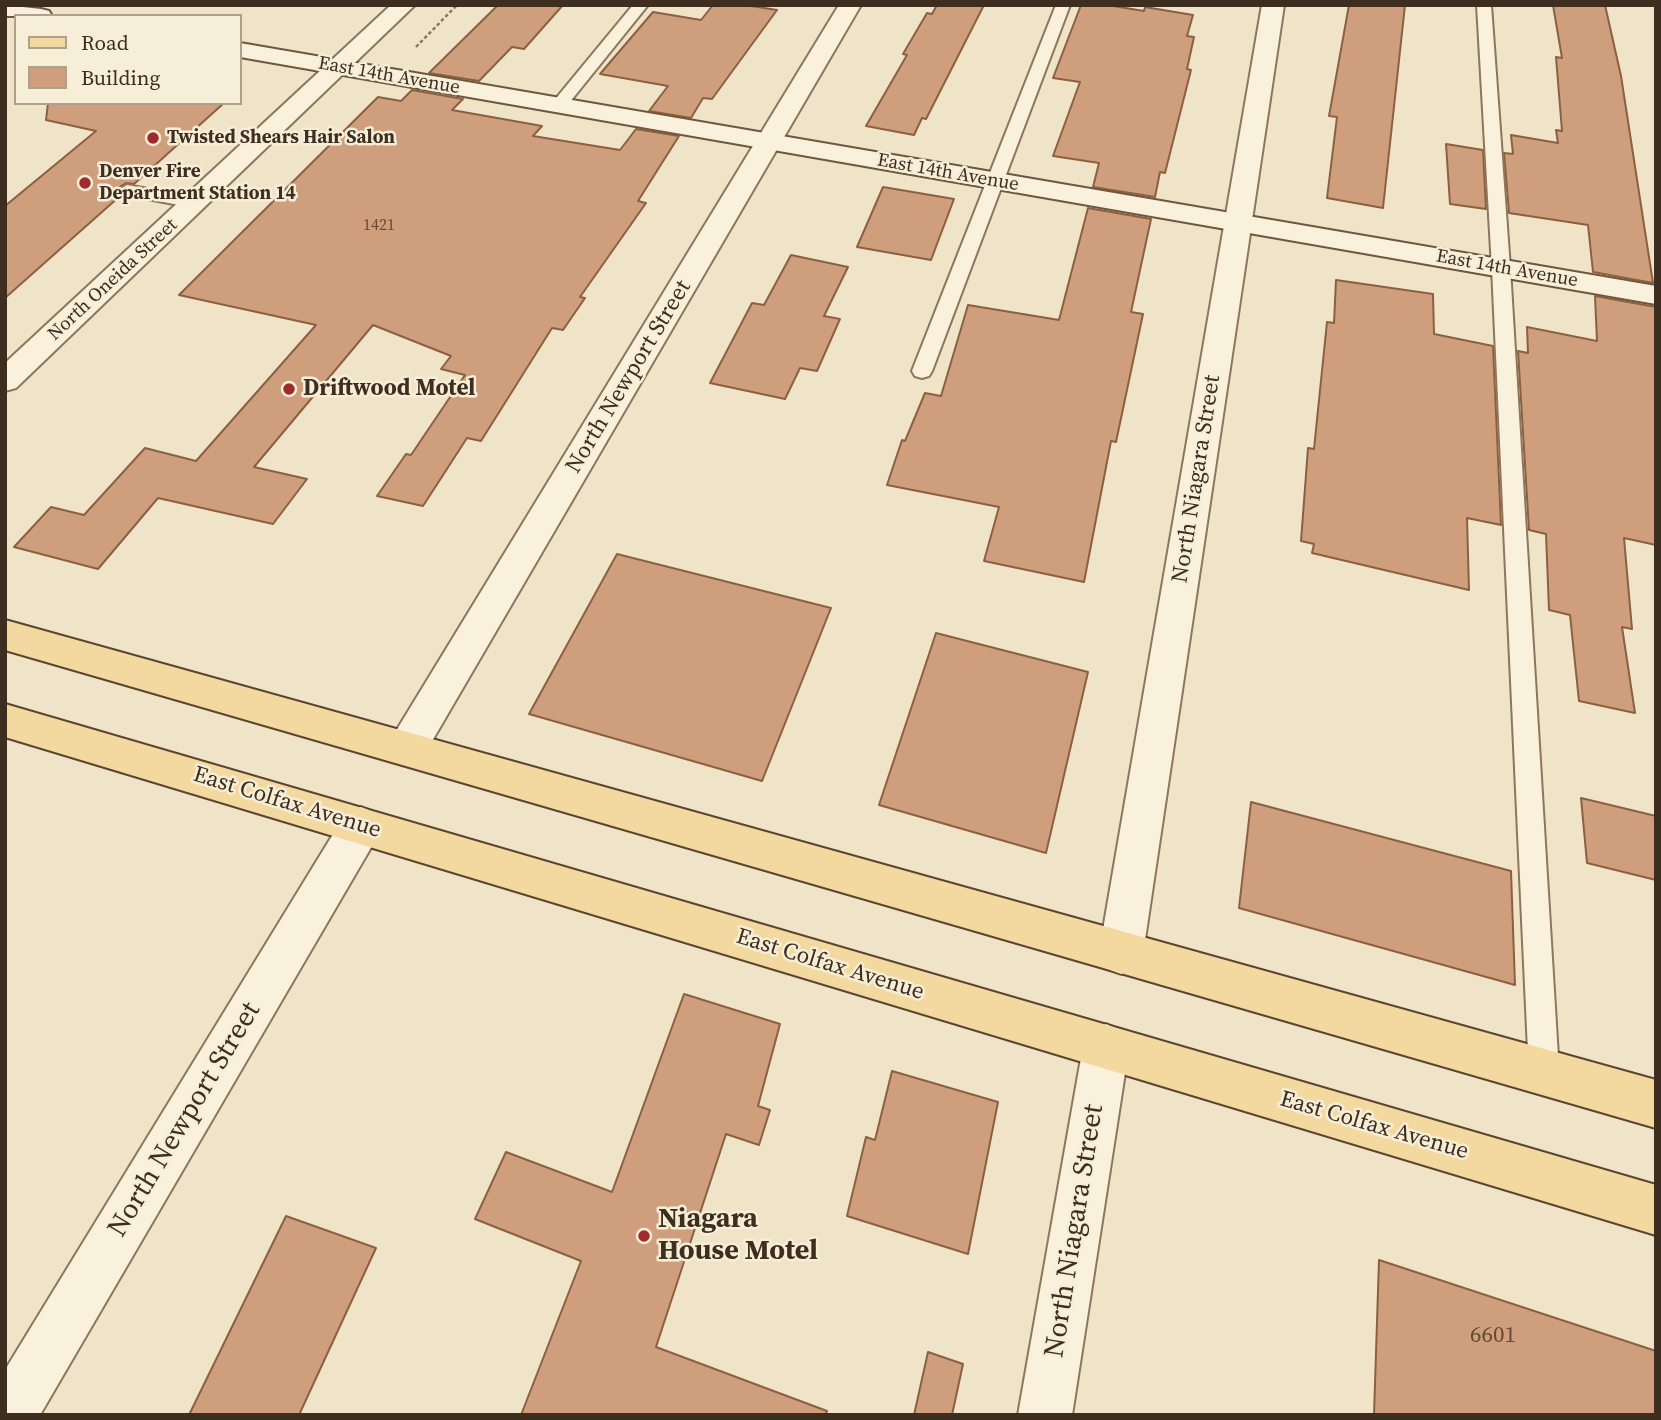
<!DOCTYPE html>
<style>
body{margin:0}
#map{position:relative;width:1661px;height:1420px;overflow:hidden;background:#f0e4c8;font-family:"Source Serif 4",serif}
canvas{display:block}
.frame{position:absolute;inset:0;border:7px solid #3d2e20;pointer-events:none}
.legend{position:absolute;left:14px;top:14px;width:228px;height:91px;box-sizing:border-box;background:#f7eed8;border:2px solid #ada18e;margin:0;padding:9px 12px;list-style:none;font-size:21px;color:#3d2e20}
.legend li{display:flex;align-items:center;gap:14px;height:35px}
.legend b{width:35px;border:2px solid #ada18e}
</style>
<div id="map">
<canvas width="1661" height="1420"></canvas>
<div class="frame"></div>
<ul class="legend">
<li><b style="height:9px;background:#f3d9a0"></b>Road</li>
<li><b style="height:19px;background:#cf9f7d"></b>Building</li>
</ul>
</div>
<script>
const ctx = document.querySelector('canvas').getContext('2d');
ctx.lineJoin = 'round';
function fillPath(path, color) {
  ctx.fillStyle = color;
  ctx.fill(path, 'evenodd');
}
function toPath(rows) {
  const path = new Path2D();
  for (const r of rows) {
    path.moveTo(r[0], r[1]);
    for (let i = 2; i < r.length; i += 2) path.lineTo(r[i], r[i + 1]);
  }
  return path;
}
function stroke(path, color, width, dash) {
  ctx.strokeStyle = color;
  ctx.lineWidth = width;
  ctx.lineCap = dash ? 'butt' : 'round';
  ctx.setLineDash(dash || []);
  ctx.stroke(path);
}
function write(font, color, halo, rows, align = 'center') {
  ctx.font = font + ' "Source Serif 4",serif';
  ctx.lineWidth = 5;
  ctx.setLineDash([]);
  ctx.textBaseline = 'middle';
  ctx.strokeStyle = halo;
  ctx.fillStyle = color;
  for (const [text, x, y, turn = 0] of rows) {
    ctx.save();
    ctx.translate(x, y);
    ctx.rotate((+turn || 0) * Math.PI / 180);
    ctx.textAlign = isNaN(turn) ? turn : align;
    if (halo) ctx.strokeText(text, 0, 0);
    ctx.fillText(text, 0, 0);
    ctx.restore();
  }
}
const building = toPath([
 [498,5,563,5,524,49,512,47,479,81,429,73,498,5],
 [713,5,745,5,777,10,712,99,703,98,691,118,649,111,668,86,600,74,653,12,701,20,713,5],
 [937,5,984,5,926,119,922,118,914,135,866,126,907,55,903,54,927,13,932,14,937,5],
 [1081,5,1107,5,1144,11,1145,7,1193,15,1187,36,1194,37,1187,69,1191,70,1165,173,1160,172,1155,197,1093,187,1099,163,1053,156,1080,82,1053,78,1081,5],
 [1349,5,1405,5,1383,208,1327,198,1337,117,1329,116,1349,5],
 [1553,5,1605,5,1621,76,1653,283,1593,272,1588,225,1509,213,1504,153,1513,154,1511,135,1558,143,1556,130,1562,131,1556,57,1562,58,1553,5],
 [412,90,463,99,452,110,542,126,533,136,620,150,636,129,679,136,638,201,646,203,580,297,585,298,563,330,552,328,481,441,467,438,423,506,377,496,406,454,411,455,465,375,441,369,451,356,373,325,254,467,307,479,273,524,158,498,98,569,14,547,51,507,84,515,145,448,196,461,316,325,179,295,378,97,401,101,412,90],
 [48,103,224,103,134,184,126,183,118,188,120,196,5,298,5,206,96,131,46,120,48,103],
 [1446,144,1483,150,1486,209,1450,204,1446,144],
 [883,187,954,199,931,260,857,247,883,187],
 [1088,208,1151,219,1131,312,1143,314,1116,442,1111,441,1084,582,984,561,999,507,887,485,902,440,905,441,925,393,941,396,968,305,1059,320,1088,208],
 [791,255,848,267,824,316,840,319,817,371,800,368,785,399,710,383,752,303,764,305,791,255],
 [1336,280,1433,294,1434,334,1493,346,1501,525,1467,518,1469,590,1312,553,1314,544,1301,541,1308,448,1314,449,1327,322,1334,323,1336,280],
 [1595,296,1656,307,1656,545,1624,538,1632,629,1622,627,1635,713,1579,701,1570,615,1549,610,1546,534,1529,530,1518,351,1528,353,1527,327,1597,341,1595,296],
 [617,554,831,608,762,781,529,714,617,554],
 [936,633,1088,672,1046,853,879,805,936,633],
 [1581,798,1656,816,1656,880,1587,863,1581,798],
 [1251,802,1511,871,1515,985,1239,908,1251,802],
 [684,994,780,1024,758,1106,770,1110,759,1145,726,1134,656,1347,827,1411,826,1415,521,1415,581,1261,475,1219,506,1152,612,1192,684,994],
 [892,1071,998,1102,968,1254,847,1216,866,1137,875,1140,892,1071],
 [286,1216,376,1248,299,1415,189,1415,286,1216],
 [1379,1260,1656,1351,1656,1415,1374,1415,1379,1260],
 [928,1352,963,1364,952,1415,914,1415,928,1352]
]);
const path = toPath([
 [416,47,457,5]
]);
const service = toPath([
 [633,5,648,5,565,108,553,108,551,105,553,102,633,5],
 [1056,5,1070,5,932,371,929,376,922,378,915,376,912,371,1056,5],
 [1477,5,1491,5,1510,268,1559,1073,1555,1084,1544,1088,1533,1084,1529,1073,1492,268,1477,5],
 [127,185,195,198,204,203,195,208,121,194,119,190,127,185]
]);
const minor = toPath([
 [839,5,861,5,421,760,407,765,393,760,387,748,393,736,839,5],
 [1262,5,1284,5,1143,953,1137,968,1121,974,1105,968,1099,953,1262,5],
 [361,807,376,813,382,826,376,839,40,1415,5,1415,5,1370,346,813,361,807],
 [1106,1024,1122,1031,1129,1047,1072,1415,1018,1415,1083,1047,1090,1031,1106,1024]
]);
const tertiary = toPath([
 [391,5,415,5,16,388,5,391,5,363,391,5]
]);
const secondary = toPath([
 [5,5,41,9,49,11,52,16,5,16,5,5],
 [240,43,1656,286,1656,304,240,57,240,43]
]);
const primary = toPath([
 [5,620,1656,1080,1656,1128,5,650,5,620],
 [5,704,1656,1185,1656,1235,5,737,5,704]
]);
const markers = [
 [153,138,7,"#9e2a2b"],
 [85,183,7,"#9e2a2b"],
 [289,389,7,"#9e2a2b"],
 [644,1236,7,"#9e2a2b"]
];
const farNumbernames = [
 ["1421",379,226]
];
const farStreetnames = [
 ["East 14th Avenue",389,76,10],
 ["East 14th Avenue",948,173,10],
 ["East 14th Avenue",1507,269,10],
 ["North Oneida Street",113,280,-43]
];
const farPoinames = [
 ["Twisted Shears Hair Salon",167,138],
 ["Denver Fire",99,172],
 ["Department Station 14",99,194]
];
const streetNames = [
 ["North Newport Street",629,377,-59],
 ["North Niagara Street",1197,479,-81],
 ["East Colfax Avenue",287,803,17],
 ["East Colfax Avenue",830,965,17],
 ["East Colfax Avenue",1374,1126,16]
];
const poiNames = [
 ["Driftwood Motel",303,389]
];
const nearNumbernames = [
 ["6601",1493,1336]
];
const nearStreetnames = [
 ["North Newport Street",185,1120,-59],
 ["North Niagara Street",1075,1231,-81]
];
const nearPoinames = [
 ["Niagara",658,1220],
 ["House Motel",658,1252]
];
fillPath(building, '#cf9f7d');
stroke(building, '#8d5f41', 2);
stroke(service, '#8d765c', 4);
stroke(minor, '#8d765c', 4);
stroke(tertiary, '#8d765c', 4);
stroke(secondary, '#6f573f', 4);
stroke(primary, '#5b4430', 4);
stroke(path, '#8d765c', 2.5, [3.5, 2.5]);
fillPath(service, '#faf1dc');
fillPath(minor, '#faf1dc');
fillPath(tertiary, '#faf1dc');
fillPath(secondary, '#faf1dc');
fillPath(primary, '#f3d9a0');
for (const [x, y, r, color] of markers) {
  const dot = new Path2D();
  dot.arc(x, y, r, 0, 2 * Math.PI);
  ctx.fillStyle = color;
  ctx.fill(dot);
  stroke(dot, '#f7eed8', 2.5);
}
write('16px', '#624a37', null, farNumbernames);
write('19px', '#3d2e20', '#f7eed8', farStreetnames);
write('bold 19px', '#3d2e20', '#f7eed8', farPoinames, 'left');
write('23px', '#3d2e20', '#f7eed8', streetNames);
write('bold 23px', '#3d2e20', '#f7eed8', poiNames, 'left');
write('23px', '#624a37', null, nearNumbernames);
write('28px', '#3d2e20', '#f7eed8', nearStreetnames);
write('bold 28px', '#3d2e20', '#f7eed8', nearPoinames, 'left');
</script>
